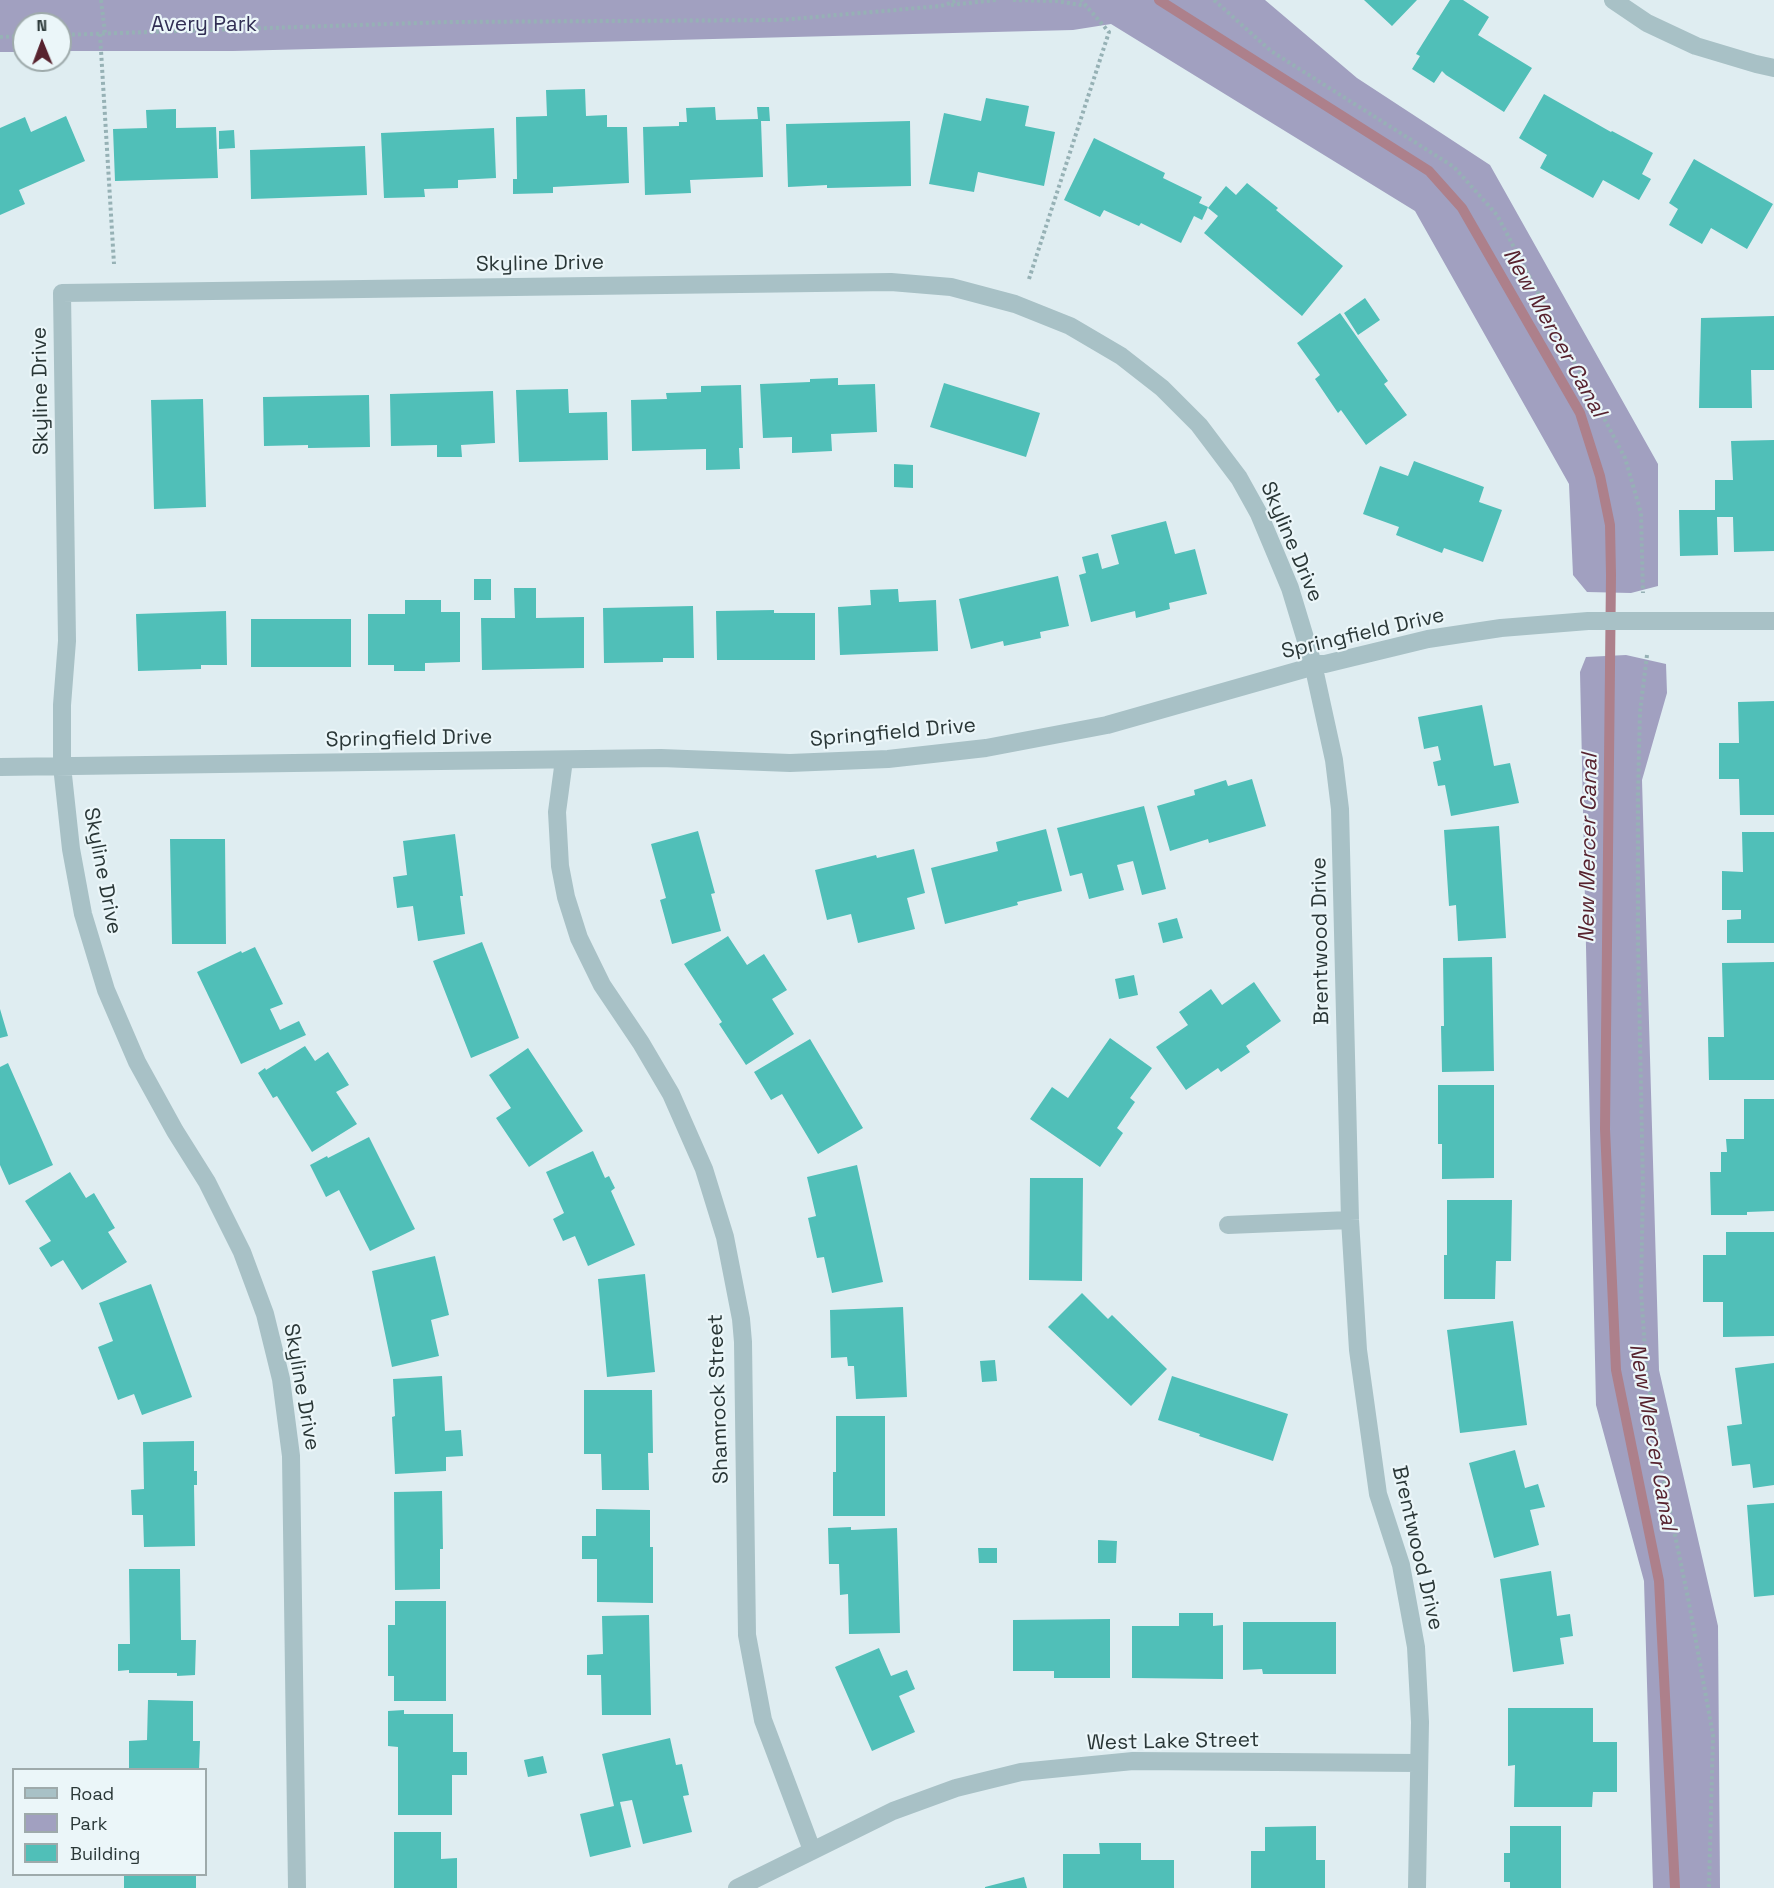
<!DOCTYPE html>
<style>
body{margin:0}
#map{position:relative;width:1774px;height:1888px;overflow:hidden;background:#dfedf1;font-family:"Space Grotesk",sans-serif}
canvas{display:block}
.legend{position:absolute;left:12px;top:1768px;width:195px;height:108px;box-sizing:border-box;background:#ebf6f9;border:2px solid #9eaaab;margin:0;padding:8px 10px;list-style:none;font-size:18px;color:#2a3737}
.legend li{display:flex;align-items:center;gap:12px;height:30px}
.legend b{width:30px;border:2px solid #9eaaab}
.north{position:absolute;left:12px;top:12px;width:60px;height:60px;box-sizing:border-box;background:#ebf6f9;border:2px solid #9eaaab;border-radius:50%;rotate:359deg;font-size:16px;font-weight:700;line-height:24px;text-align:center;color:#2a3737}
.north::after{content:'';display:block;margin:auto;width:21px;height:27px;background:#57222e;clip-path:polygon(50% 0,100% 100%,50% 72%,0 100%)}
</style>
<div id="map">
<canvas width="1774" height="1888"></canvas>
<ul class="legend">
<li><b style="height:8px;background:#a8c1c6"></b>Road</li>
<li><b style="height:16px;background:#a1a0c0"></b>Park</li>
<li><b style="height:16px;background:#50bfb8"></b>Building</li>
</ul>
<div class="north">N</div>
</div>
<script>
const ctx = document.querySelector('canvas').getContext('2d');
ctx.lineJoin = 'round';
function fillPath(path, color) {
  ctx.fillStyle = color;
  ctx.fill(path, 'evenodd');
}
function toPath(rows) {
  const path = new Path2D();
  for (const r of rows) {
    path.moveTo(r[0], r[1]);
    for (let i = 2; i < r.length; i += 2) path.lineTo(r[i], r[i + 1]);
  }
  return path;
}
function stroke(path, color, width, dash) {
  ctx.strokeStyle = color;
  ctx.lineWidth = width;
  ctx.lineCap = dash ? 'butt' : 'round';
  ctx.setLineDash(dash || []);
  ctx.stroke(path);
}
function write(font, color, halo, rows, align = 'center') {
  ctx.font = font + ' "Space Grotesk",sans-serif';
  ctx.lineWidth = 4.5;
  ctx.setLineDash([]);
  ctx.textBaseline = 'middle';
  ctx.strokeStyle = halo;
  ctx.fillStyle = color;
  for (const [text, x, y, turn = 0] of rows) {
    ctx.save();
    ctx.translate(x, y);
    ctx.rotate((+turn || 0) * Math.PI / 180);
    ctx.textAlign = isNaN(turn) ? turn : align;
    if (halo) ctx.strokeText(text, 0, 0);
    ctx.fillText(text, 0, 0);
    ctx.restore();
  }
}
const green = toPath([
 [0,0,1265,0,1357,78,1490,165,1658,464,1658,586,1631,593,1587,592,1573,575,1569,484,1415,211,1111,24,1073,30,233,51,60,51,60,24,24,24,24,52,0,52],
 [1626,655,1666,664,1667,693,1642,780,1659,1370,1718,1626,1720,1888,1653,1888,1644,1581,1596,1405,1580,672,1586,657]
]);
const stream = toPath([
 [1159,0,1429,171,1462,208,1580,413,1600,476,1610,525,1611,575,1605,1129,1616,1370,1659,1581,1675,1888]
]);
const building = toPath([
 [1364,0,1417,0,1392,26],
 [1450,0,1463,0,1489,17,1478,35,1532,68,1504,112,1446,75,1442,71,1434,83,1412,69,1420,56,1416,54],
 [585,89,586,116,607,115,607,127,627,127,629,183,553,187,553,193,513,194,513,179,517,179,516,117,547,116,546,90],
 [1544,94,1611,132,1612,131,1653,153,1642,174,1651,179,1639,200,1603,180,1593,198,1540,168,1547,155,1519,138],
 [986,98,1029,106,1025,126,1055,132,1044,186,978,172,974,192,929,184,944,113,981,121],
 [715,107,716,120,758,119,757,107,769,107,770,121,761,121,763,177,690,180,691,193,645,195,643,127,679,126,679,122,687,122,686,108],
 [176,109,176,128,216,127,218,178,115,181,113,129,147,128,146,110],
 [66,116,85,161,19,190,25,204,0,215,0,128,25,117,31,132],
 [910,121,911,186,827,188,827,185,788,187,786,124],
 [494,128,496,178,458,180,458,188,424,189,425,197,384,198,381,133],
 [234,130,235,148,219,149,219,131],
 [1094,138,1165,173,1163,178,1202,197,1199,203,1208,207,1202,220,1194,216,1181,243,1141,223,1139,226,1104,210,1100,217,1064,200],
 [365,146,367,195,251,199,250,150],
 [1694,159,1773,204,1747,249,1711,228,1702,244,1669,225,1678,209,1669,203],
 [1247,183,1278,208,1276,210,1343,266,1302,316,1204,233,1218,216,1208,208,1226,186,1236,195],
 [1365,298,1380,320,1358,335,1344,313],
 [1340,313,1388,381,1384,384,1407,415,1366,445,1341,410,1338,413,1315,379,1320,375,1297,343],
 [1774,316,1774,370,1751,370,1752,408,1699,408,1701,318],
 [838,378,838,385,875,384,877,432,831,434,832,451,792,453,792,437,763,438,760,384,810,382,810,379],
 [944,383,1040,413,1026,457,930,427],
 [741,385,743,448,739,448,740,469,706,470,706,449,632,451,631,400,667,399,666,393,701,392,701,386],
 [568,389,569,413,607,412,608,460,519,462,516,390],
 [493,391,495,443,461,445,462,457,437,457,437,445,391,446,390,394],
 [369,395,370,447,308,448,308,445,264,446,263,397],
 [203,399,206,507,154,509,151,400],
 [1774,440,1774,551,1734,552,1733,517,1717,517,1718,555,1680,556,1679,510,1715,510,1715,480,1733,480,1731,441],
 [1414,461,1484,487,1479,502,1502,510,1483,562,1444,548,1442,553,1396,535,1399,527,1363,514,1380,466,1408,476],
 [894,464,913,465,913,488,894,487],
 [1166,521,1175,554,1195,549,1207,594,1169,603,1170,609,1136,618,1135,611,1091,622,1079,575,1086,573,1082,557,1098,553,1102,569,1119,564,1111,535],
 [1058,576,1069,626,1040,632,1041,638,1004,646,1003,641,971,649,959,599],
 [474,579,491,579,491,600,474,600],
 [514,588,536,588,536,618,584,617,584,668,482,670,481,618,515,618],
 [898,589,899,602,936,600,938,651,840,655,838,607,871,605,870,590],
 [405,600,441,600,441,612,460,612,460,662,425,663,425,671,394,671,394,665,368,665,368,614,405,614],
 [693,606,694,658,663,658,663,662,604,663,603,608],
 [774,610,774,613,815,613,815,660,717,660,716,611],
 [226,611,227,665,201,665,201,669,138,671,136,614],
 [251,619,351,619,351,667,251,667],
 [1774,701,1774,815,1740,815,1739,779,1719,779,1719,743,1739,743,1738,702],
 [1482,705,1494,766,1510,763,1519,803,1451,816,1445,785,1438,786,1433,762,1441,760,1438,746,1424,749,1418,717],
 [1252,779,1266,826,1209,843,1208,839,1170,851,1157,806,1195,795,1194,790,1226,780,1228,786],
 [1144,806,1166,889,1142,895,1133,861,1117,865,1124,890,1089,899,1082,873,1070,876,1057,828],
 [1499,826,1506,938,1458,941,1456,905,1449,906,1444,830],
 [1046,829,1062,891,1017,902,1018,905,945,924,931,868,998,851,996,842],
 [698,831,715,893,711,894,721,931,672,944,660,900,666,898,651,844],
 [1742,832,1774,832,1774,943,1727,943,1727,920,1741,919,1741,910,1722,910,1722,871,1743,872],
 [455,834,463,896,460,896,465,934,418,941,413,906,397,908,393,877,407,875,403,841],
 [170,839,225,839,226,944,172,944],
 [914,849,925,893,907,898,915,929,858,943,851,914,827,920,815,870,876,855,877,858],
 [1177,918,1183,938,1163,943,1158,923],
 [728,936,747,965,764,954,787,990,772,999,794,1034,746,1065,719,1024,722,1022,684,964],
 [482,942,519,1038,471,1058,433,961],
 [255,947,283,1004,270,1009,280,1030,299,1021,306,1035,241,1064,197,972,241,951,242,953],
 [1492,957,1494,1071,1442,1072,1441,1026,1444,1026,1443,958],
 [1774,962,1774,1080,1709,1080,1708,1037,1724,1037,1722,963],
 [1134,975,1138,995,1119,999,1115,979],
 [1254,982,1281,1021,1246,1046,1250,1052,1221,1072,1218,1068,1186,1090,1156,1047,1188,1025,1179,1012,1211,989,1222,1005],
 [0,1009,8,1036,0,1038],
 [1110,1038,1152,1068,1130,1098,1135,1102,1117,1128,1123,1133,1100,1167,1030,1119,1052,1087,1068,1098],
 [810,1039,863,1128,818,1154,782,1094,771,1100,754,1072],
 [305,1046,315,1061,328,1052,349,1085,336,1092,357,1124,312,1152,277,1096,273,1098,258,1073,265,1068,266,1070],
 [528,1048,583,1131,529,1167,496,1118,511,1108,489,1075],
 [8,1063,53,1165,9,1185,0,1165,0,1067],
 [1438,1085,1494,1085,1494,1178,1442,1179,1442,1144,1438,1144],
 [1744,1099,1774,1099,1774,1211,1747,1212,1747,1215,1711,1215,1710,1172,1721,1172,1721,1152,1727,1152,1726,1139,1744,1139],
 [369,1137,415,1229,370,1251,339,1190,326,1197,310,1165,327,1156,328,1158],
 [593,1151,605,1178,609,1176,615,1188,611,1191,635,1245,588,1266,575,1236,563,1241,553,1219,564,1213,546,1172],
 [857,1165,883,1282,832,1293,824,1257,817,1258,808,1218,816,1216,807,1177],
 [70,1172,86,1198,94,1193,115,1228,108,1232,127,1262,82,1290,63,1260,51,1267,39,1248,51,1241,25,1201],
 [1030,1178,1083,1178,1082,1281,1029,1280],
 [1447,1200,1512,1200,1511,1261,1496,1261,1495,1299,1444,1299,1444,1255,1447,1255],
 [1726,1232,1774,1232,1774,1336,1723,1337,1723,1302,1703,1302,1703,1255,1726,1255],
 [435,1256,449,1315,431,1320,439,1356,392,1367,372,1271],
 [645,1274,655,1372,607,1377,598,1279],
 [151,1284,192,1397,142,1415,134,1394,118,1400,98,1347,113,1341,99,1303],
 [1082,1293,1108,1319,1112,1315,1167,1369,1131,1406,1048,1327],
 [903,1307,907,1397,856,1399,854,1366,848,1366,847,1357,831,1358,830,1310],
 [1513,1321,1527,1425,1460,1433,1447,1330],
 [995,1360,997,1381,982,1382,980,1361],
 [1774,1363,1774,1485,1753,1488,1750,1464,1732,1466,1727,1426,1742,1424,1735,1368],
 [442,1376,445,1431,461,1430,463,1456,446,1457,446,1471,395,1474,392,1417,395,1416,393,1379],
 [1172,1376,1288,1414,1273,1461,1199,1436,1200,1434,1158,1420],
 [584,1390,652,1390,653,1453,648,1453,649,1490,602,1490,601,1454,584,1454],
 [836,1416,885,1416,885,1516,833,1516,833,1472,836,1472],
 [194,1441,194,1471,197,1471,197,1485,194,1485,195,1546,144,1547,143,1515,132,1515,131,1490,144,1489,143,1442],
 [1515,1450,1525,1488,1538,1484,1545,1507,1530,1510,1539,1545,1494,1558,1469,1463],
 [442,1491,443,1549,440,1549,440,1589,395,1590,394,1492],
 [1774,1503,1774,1595,1754,1597,1747,1505],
 [596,1509,650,1510,650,1547,653,1547,653,1603,597,1602,597,1559,582,1559,582,1536,596,1536],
 [851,1527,851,1530,897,1528,900,1633,849,1634,848,1594,840,1595,839,1564,829,1564,828,1528],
 [1098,1540,1117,1541,1116,1563,1098,1563],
 [978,1548,997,1548,997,1563,979,1563],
 [129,1569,180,1569,181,1640,196,1640,195,1675,177,1676,177,1673,129,1673,129,1670,118,1671,118,1644,130,1644],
 [1551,1571,1557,1616,1570,1614,1573,1636,1560,1638,1564,1664,1513,1672,1500,1579],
 [395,1601,446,1601,446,1701,394,1701,394,1676,388,1676,388,1625,395,1625],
 [1179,1613,1213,1613,1213,1626,1223,1625,1223,1679,1132,1678,1132,1626,1179,1626],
 [649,1615,651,1715,602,1715,601,1675,587,1675,587,1655,603,1654,602,1616],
 [1110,1619,1110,1678,1054,1678,1054,1671,1013,1671,1013,1620],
 [1243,1622,1336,1622,1336,1674,1263,1674,1262,1669,1243,1670],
 [879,1648,891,1676,907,1670,915,1689,899,1696,915,1732,872,1751,835,1667],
 [148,1700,193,1701,193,1741,200,1741,199,1770,129,1770,129,1741,147,1740],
 [1508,1708,1593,1708,1593,1742,1617,1742,1617,1792,1593,1792,1592,1807,1514,1807,1515,1765,1508,1766],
 [404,1710,404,1714,453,1714,453,1752,467,1752,467,1775,452,1775,452,1815,398,1815,398,1747,388,1746,388,1711],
 [670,1738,676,1765,682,1764,689,1795,683,1796,692,1832,643,1844,632,1800,620,1802,631,1847,590,1857,580,1814,614,1806,602,1754],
 [543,1756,547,1773,528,1777,524,1760],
 [1316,1826,1316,1860,1325,1860,1325,1888,1251,1888,1251,1851,1265,1851,1265,1827],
 [1510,1826,1561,1826,1561,1888,1510,1888,1510,1882,1504,1882,1504,1853,1510,1853],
 [394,1832,441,1832,441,1859,457,1858,457,1888,394,1888],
 [1099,1843,1141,1843,1141,1860,1174,1860,1174,1888,1063,1888,1063,1854,1100,1854],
 [124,1874,196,1874,196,1888,124,1888],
 [1024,1877,1027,1888,985,1888,985,1887]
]);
const path = toPath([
 [101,0,105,33],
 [1013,0,1056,1,1086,6],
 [1214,0,1271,51,1454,167,1497,215,1625,458,1641,513,1643,593],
 [951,5,996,0],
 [100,34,114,264],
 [60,35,448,22,780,20,941,6,959,0],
 [0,37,24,36],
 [1029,279,1109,32,1081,0],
 [1647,655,1640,712,1638,794,1638,941,1643,1186,1641,1290,1646,1366,1662,1472,1689,1603,1713,1735,1709,1888]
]);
const street = toPath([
 [1613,0,1647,23,1696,46,1756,64,1774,68],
 [564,760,557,812,560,866,566,897,579,938,602,985,641,1043,671,1094,704,1169,725,1237,741,1319,743,1342,747,1635,763,1720,812,1850],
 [0,767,661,758,790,763,888,759,986,748,1107,725,1304,669,1313,664,1325,664,1428,639,1501,628,1588,621,1774,621],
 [1228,1225,1350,1220],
 [297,1888,291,1456,281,1379,265,1314,242,1252,207,1182,175,1131,137,1062,106,990,83,914,71,849,62,766,62,705,67,641,62,293,891,282,951,287,1015,304,1070,326,1121,356,1162,388,1199,425,1239,478,1259,514,1290,588,1313,664,1334,760,1340,809,1350,1220,1358,1350,1378,1494,1401,1565,1416,1647,1420,1722,1417,1888],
 [737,1888,893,1811,956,1788,1021,1772,1133,1761,1418,1763]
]);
const parkNames = [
 ["Avery Park",204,25]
];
const streetNames = [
 ["Skyline Drive",540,264,-1],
 ["Skyline Drive",41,391,-91],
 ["Skyline Drive",1291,542,67],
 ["Springfield Drive",1363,634,-13],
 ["Springfield Drive",893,733,-5],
 ["Springfield Drive",409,739,-1],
 ["Skyline Drive",102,871,79],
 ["Brentwood Drive",1321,941,-91],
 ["Skyline Drive",301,1387,80],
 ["Shamrock Street",719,1399,-92],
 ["Brentwood Drive",1417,1548,77],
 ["West Lake Street",1173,1742,-1]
];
const waterNames = [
 ["New Mercer Canal",1554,333,61],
 ["New Mercer Canal",1589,848,-89],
 ["New Mercer Canal",1652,1437,80]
];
fillPath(green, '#a1a0c0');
stroke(stream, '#ad808b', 10);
fillPath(building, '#50bfb8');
stroke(path, '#96b1b5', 4, [3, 3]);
stroke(street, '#a8c1c6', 18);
write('21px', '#322f54', '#ebf6f9', parkNames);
write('21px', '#2a3737', '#ebf6f9', streetNames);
write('italic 22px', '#57222e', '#ebf6f9', waterNames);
</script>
